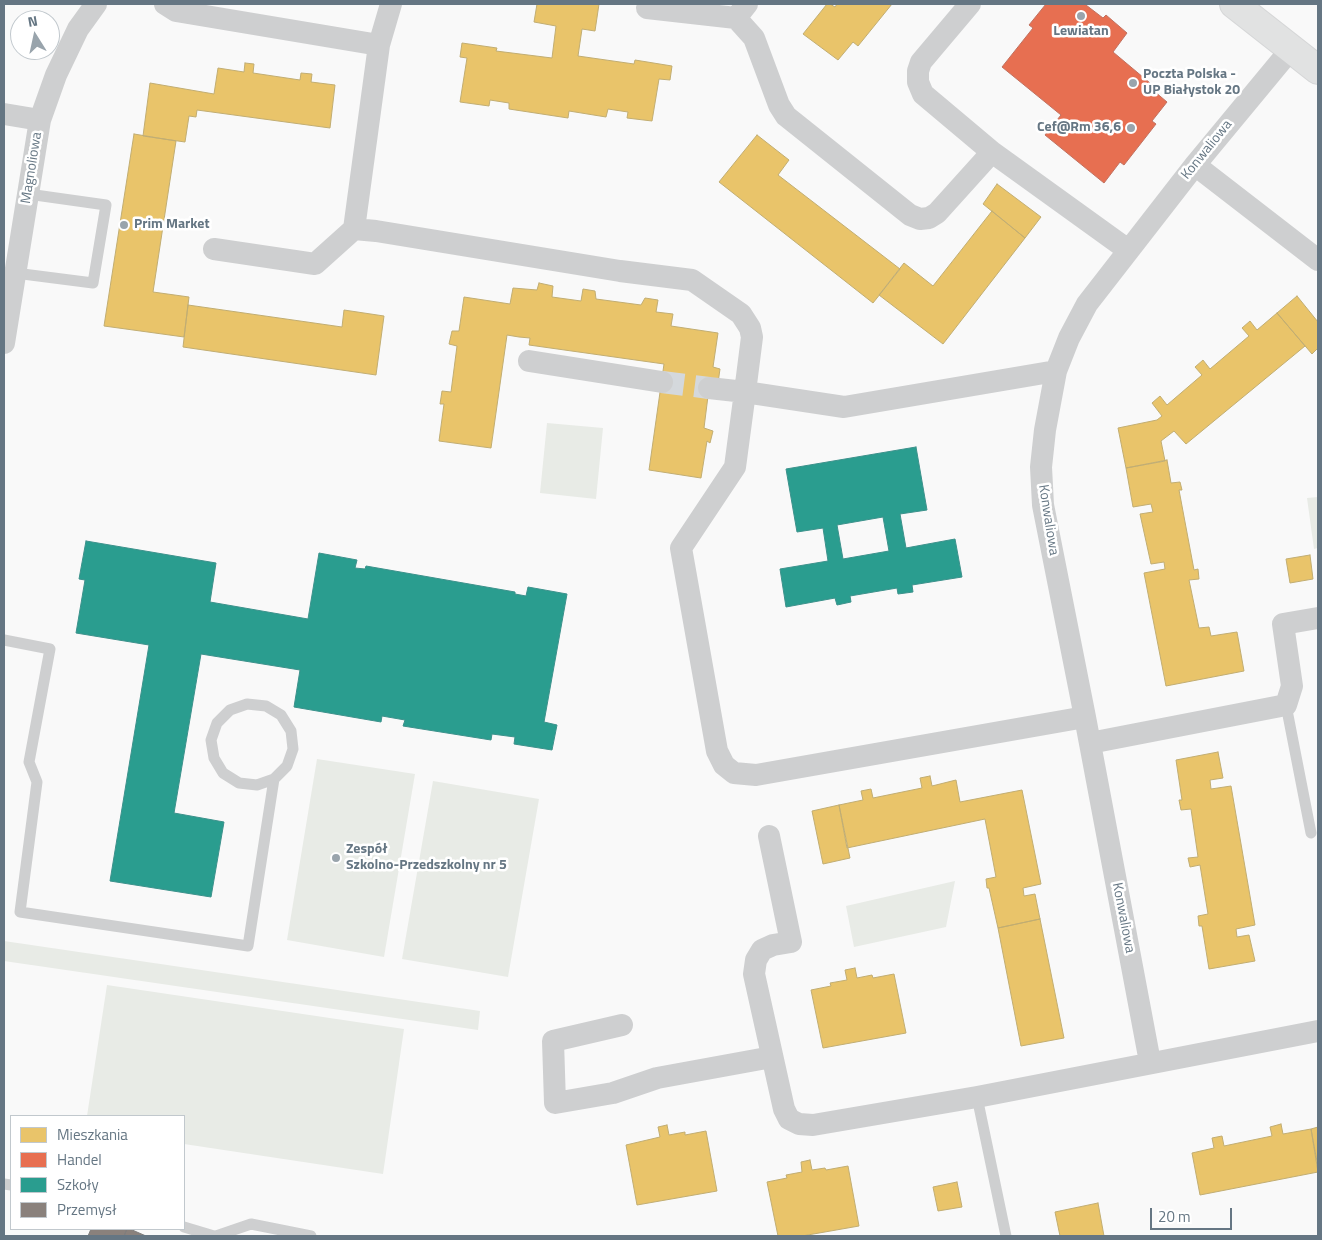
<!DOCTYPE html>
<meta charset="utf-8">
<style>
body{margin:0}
#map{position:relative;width:1322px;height:1240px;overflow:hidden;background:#f9f9f9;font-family:"Titillium Web",sans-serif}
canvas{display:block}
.frame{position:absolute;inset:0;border:5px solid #657683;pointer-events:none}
.legend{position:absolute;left:10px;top:1115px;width:175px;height:115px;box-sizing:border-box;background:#fff;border:1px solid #c1c8cd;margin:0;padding:6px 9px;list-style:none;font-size:15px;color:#657683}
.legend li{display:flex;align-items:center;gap:10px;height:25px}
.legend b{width:25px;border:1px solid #c1c8cd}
.north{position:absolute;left:10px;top:10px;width:50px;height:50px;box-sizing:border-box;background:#fff;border:1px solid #c1c8cd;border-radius:50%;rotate:350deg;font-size:14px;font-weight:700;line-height:20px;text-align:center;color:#657683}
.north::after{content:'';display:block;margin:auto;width:18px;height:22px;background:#99a4ac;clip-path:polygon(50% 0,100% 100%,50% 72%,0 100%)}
.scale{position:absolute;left:1150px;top:1208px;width:82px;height:22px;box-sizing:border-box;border:2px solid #657683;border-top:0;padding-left:6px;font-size:15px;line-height:18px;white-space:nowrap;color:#657683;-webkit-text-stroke:4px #fff;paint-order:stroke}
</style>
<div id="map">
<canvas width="1322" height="1240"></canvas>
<div class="frame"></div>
<ul class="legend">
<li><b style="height:14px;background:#e9c46a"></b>Mieszkania</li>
<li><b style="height:14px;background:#e76f51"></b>Handel</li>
<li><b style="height:14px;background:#2a9d8f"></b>Szkoły</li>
<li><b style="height:14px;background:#8a817c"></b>Przemysł</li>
</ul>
<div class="north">N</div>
<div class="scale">20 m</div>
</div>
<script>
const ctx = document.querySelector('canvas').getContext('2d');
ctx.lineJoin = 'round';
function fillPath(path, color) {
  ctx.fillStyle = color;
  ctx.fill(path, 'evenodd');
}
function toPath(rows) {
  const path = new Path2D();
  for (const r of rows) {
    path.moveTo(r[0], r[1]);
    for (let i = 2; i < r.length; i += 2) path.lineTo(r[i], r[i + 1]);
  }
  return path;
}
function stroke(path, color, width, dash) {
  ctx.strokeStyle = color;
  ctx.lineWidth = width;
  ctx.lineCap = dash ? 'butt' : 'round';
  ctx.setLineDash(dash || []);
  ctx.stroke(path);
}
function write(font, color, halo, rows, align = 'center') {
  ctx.font = font + ' "Titillium Web",sans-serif';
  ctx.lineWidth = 5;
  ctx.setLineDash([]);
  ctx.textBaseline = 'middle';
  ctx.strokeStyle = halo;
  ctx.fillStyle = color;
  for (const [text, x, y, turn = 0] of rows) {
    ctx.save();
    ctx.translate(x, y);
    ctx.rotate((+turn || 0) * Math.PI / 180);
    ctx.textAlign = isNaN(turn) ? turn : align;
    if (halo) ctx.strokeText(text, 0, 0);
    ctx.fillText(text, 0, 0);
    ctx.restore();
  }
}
const green = toPath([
 [547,423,603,428,596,499,540,493],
 [1318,497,1318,548,1314,549,1307,498],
 [317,759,415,774,384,957,287,940],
 [433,781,539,799,508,977,402,959],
 [955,881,946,927,854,947,846,906],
 [4,941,480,1011,478,1030,4,961],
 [107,985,404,1029,383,1174,184,1144,184,1116,87,1116]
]);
const homes = toPath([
 [537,4,599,4,595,31,582,29,578,56,634,64,635,60,672,66,670,80,659,79,652,121,627,118,628,112,608,109,606,117,569,111,568,118,509,109,509,103,490,100,489,106,460,102,467,58,460,57,462,43,497,48,496,51,552,58,556,26,534,22,537,4],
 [827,4,830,4,835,7,837,4,892,4,858,46,853,42,838,60,803,34,827,4],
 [245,63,254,64,253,73,300,80,301,73,312,74,311,82,335,85,330,128,197,110,196,117,189,116,185,142,143,136,150,83,214,94,218,68,244,72,245,63],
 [134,134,176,141,153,292,189,297,184,337,104,326,134,134],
 [757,135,789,160,778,175,900,269,873,303,719,182,757,135],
 [997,184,1041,217,1025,238,983,204,997,184],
 [992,211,1025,238,943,344,879,295,904,263,933,286,992,211],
 [539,283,553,286,552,297,581,301,583,289,595,291,596,299,641,305,645,298,658,300,656,312,673,314,671,326,718,333,713,367,720,369,718,383,709,388,704,428,713,431,710,443,707,441,701,478,649,470,664,364,529,345,530,338,519,337,507,335,491,448,439,441,444,404,440,404,442,391,451,392,457,346,449,344,452,331,459,331,464,297,510,304,513,288,537,290,539,283],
 [1297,296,1318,322,1318,348,1312,354,1277,313,1297,296],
 [188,305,342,327,344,310,384,316,376,375,183,347,188,305],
 [1277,313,1305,346,1186,444,1174,431,1161,441,1165,461,1126,468,1118,428,1157,420,1162,416,1152,403,1160,396,1167,405,1202,375,1195,367,1203,360,1210,369,1249,336,1242,328,1250,321,1257,330,1277,313],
 [1167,460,1171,483,1180,482,1182,490,1179,490,1194,570,1198,569,1199,579,1189,580,1199,628,1209,627,1211,636,1237,632,1244,671,1166,686,1144,573,1165,569,1164,562,1151,564,1140,514,1153,512,1151,504,1133,507,1126,468,1167,460],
 [1310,555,1313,579,1290,583,1286,559,1310,555],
 [1218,752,1223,778,1210,780,1211,789,1231,786,1255,925,1236,929,1237,937,1249,935,1255,961,1209,969,1202,926,1199,926,1198,916,1208,914,1200,865,1190,867,1188,858,1198,857,1191,809,1181,810,1179,800,1182,800,1176,760,1218,752],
 [930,776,932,786,956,780,960,802,1022,790,1041,884,1023,888,1024,896,1035,894,1040,919,998,928,989,888,987,888,986,879,996,877,985,819,847,848,839,805,863,800,861,791,871,789,873,798,922,788,920,778,930,776],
 [839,805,850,858,823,864,812,811,839,805],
 [1040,919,1064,1038,1021,1046,998,928,1040,919],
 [855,968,857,978,872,975,873,978,894,974,906,1033,823,1048,811,990,831,986,830,983,847,980,845,970,855,968],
 [1281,1124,1283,1134,1311,1129,1318,1172,1200,1195,1192,1153,1214,1148,1212,1138,1222,1136,1224,1146,1272,1136,1270,1127,1281,1124],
 [667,1125,669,1135,685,1132,685,1135,706,1131,717,1191,637,1205,626,1145,660,1137,658,1127,667,1125],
 [1318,1127,1318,1167,1311,1129,1318,1127],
 [810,1160,812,1170,825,1168,826,1170,848,1166,859,1226,802,1236,778,1236,767,1182,787,1178,786,1175,802,1172,801,1162,810,1160],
 [957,1182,962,1207,938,1211,933,1187,957,1182],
 [1098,1203,1104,1236,1060,1236,1055,1212,1098,1203]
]);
const shops = toPath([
 [1046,4,1087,4,1086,5,1103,18,1106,15,1127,33,1113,52,1150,83,1148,86,1167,102,1152,121,1156,124,1124,165,1120,162,1104,183,1045,135,1061,115,1002,67,1033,28,1029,25,1046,4]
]);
const schools = toPath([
 [916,447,927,510,900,514,906,548,955,539,962,577,912,585,913,592,898,594,897,588,850,596,851,602,837,605,835,598,786,607,780,569,828,561,823,528,797,532,786,469,916,447],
 [883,517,889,551,843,559,837,525,883,517],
 [86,541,216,563,210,602,308,619,319,553,357,560,355,568,365,569,366,566,515,592,515,594,526,596,528,587,567,594,544,722,557,725,552,750,514,744,515,737,492,734,491,740,403,726,405,720,382,716,381,722,294,707,300,670,201,654,174,813,224,822,211,897,110,881,149,645,76,633,85,580,79,579,86,541]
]);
const industry = toPath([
 [91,1229,127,1229,124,1236,88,1236,91,1229],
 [127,1229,130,1229,146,1236,124,1236,127,1229]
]);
const streetTunnel = toPath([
 [662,382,709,388]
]);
const lane = toPath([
 [15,273,93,283,106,205,28,194],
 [4,640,50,649,29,762,37,782,20,912,248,946,274,779,287,766,293,749,291,731,281,715,266,706,247,704,230,710,217,723,211,740,214,758,223,773,239,783,257,785,274,779],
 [1286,705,1311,833],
 [977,1097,1006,1236],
 [4,1184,11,1185],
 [184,1227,214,1236],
 [216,1236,251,1224,311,1236]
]);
const street = toPath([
 [165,4,176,11,379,45,391,4],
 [647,8,736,18,747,4],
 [736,18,754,38,779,105,786,116,910,215,920,219,929,218,937,213,992,152,923,94,918,82,918,71,921,62,970,4],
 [4,114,40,120],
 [992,152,1128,250],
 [1195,165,1318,260],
 [354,229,379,45],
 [214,249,315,264,354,229,376,231,620,271,692,280,741,314,750,328,752,337,745,392,709,388],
 [4,343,40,120,56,75,78,29,96,4],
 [529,361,662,382],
 [1056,371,844,407,745,392,735,467,681,548,717,751,724,765,734,773,756,775,1085,717],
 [1090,743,1286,705,1292,686,1283,624,1318,618],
 [769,836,791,942,773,945,762,950,756,960,754,974,784,1109,789,1119,799,1124,813,1125,977,1097,1318,1031],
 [622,1025,553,1041,555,1103,613,1093,657,1078,772,1057],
 [1150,1062,1085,717,1043,505,1041,467,1045,430,1056,371,1069,338,1087,304,1195,165,1291,49]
]);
const secondary = toPath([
 [1234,4,1318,70]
]);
const markers = [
 [1081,16,5,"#99a4ac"],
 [1133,83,5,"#99a4ac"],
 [1131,128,5,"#99a4ac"],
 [124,225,5,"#99a4ac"],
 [336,858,5,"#99a4ac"]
];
const poiNames = [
 ["Lewiatan",1081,32,"center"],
 ["Poczta Polska -",1143,75],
 ["UP Białystok 20",1143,91],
 ["Cef@Rm 36,6",1121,128,"right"],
 ["Prim Market",134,225],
 ["Zespół",346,850],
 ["Szkolno-Przedszkolny nr 5",346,866]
];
const streetNames = [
 ["Konwaliowa",1207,150,-51],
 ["Magnoliowa",32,168,-81],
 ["Konwaliowa",1048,520,81],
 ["Konwaliowa",1123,918,79]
];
fillPath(green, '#e8ebe6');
fillPath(homes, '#e9c46a');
stroke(homes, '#c1ad72', 1);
fillPath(shops, '#e76f51');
stroke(shops, '#c07160', 1);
fillPath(schools, '#2a9d8f');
stroke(schools, '#3c918b', 1);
fillPath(industry, '#8a817c');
stroke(industry, '#7f7e7e', 1);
stroke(streetTunnel, '#d4d8dc', 22, [22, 11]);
stroke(secondary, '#d5d6d7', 30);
stroke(lane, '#cecfd0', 11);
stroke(street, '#cecfd0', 22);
stroke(secondary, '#e1e2e2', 28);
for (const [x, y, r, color] of markers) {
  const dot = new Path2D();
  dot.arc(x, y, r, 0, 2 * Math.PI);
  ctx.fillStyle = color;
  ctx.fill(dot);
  stroke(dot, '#fff', 2);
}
write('bold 14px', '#657683', '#fff', poiNames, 'left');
write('14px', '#657683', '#fff', streetNames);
</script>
